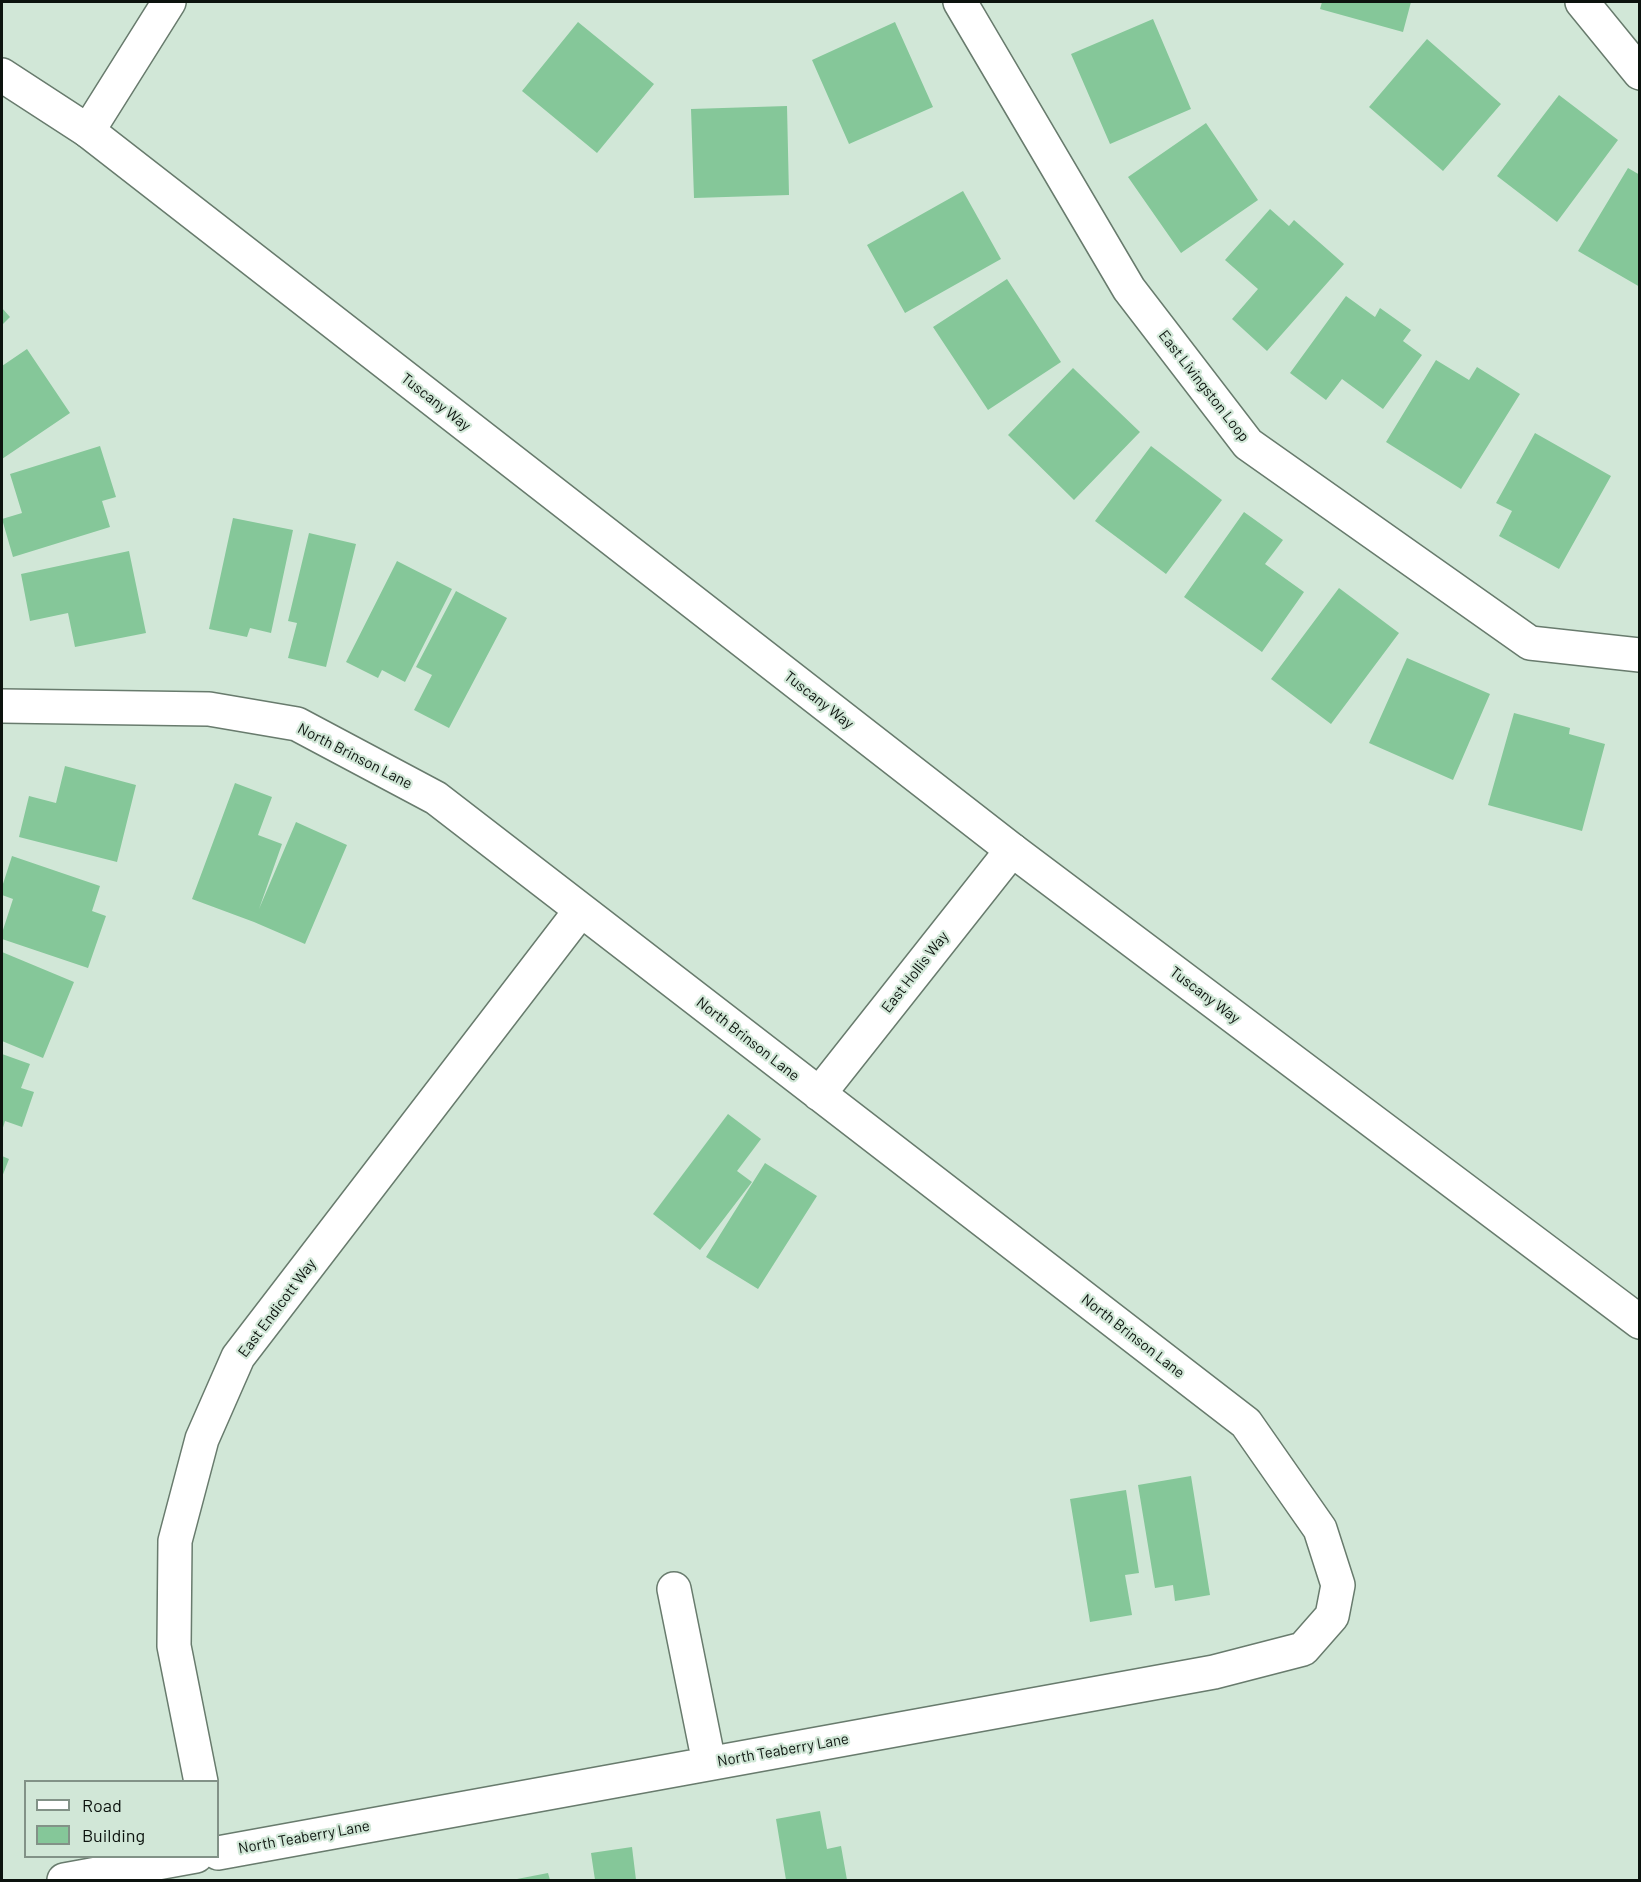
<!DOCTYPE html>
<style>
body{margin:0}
#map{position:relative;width:1641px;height:1882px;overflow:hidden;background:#d1e7d7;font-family:Barlow,sans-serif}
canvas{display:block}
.frame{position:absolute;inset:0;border:3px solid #0c130e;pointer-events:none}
.legend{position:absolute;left:24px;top:1780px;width:195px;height:78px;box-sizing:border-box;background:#d1e7d7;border:2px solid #829287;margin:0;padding:8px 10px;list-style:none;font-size:18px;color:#0c130e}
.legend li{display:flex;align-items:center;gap:12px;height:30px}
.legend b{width:30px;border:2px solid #829287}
</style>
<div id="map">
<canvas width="1641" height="1882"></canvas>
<div class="frame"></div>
<ul class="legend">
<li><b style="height:8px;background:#fff"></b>Road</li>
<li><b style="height:16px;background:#85c799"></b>Building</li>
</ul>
</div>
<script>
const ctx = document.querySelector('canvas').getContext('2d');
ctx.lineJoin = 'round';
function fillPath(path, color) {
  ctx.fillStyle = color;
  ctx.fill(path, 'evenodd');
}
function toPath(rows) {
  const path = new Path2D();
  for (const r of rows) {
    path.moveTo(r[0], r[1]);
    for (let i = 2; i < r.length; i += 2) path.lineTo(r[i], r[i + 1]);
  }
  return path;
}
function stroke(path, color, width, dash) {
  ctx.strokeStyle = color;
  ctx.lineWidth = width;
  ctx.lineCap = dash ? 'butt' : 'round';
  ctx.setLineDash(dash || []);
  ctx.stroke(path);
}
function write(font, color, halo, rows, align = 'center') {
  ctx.font = font + ' Barlow,sans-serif';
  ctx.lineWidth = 4.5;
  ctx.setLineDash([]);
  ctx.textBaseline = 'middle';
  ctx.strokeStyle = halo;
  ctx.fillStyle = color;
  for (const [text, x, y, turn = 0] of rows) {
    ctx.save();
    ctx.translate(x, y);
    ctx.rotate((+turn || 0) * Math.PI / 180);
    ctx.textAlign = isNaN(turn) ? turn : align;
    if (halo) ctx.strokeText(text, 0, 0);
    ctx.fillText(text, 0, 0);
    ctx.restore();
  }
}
const building = toPath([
 [1322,2,1411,2,1403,32,1320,9],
 [1153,19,1191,109,1110,144,1071,54],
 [578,22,654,84,597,153,522,91],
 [895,22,933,107,849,144,812,60],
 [1427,39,1501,104,1443,171,1369,107],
 [1559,95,1618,140,1557,222,1497,176],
 [787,106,789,195,694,198,691,109],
 [1206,123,1258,200,1181,253,1128,177],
 [1628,168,1640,175,1640,287,1578,251],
 [963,191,1001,259,905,313,867,245],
 [1270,209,1289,226,1294,220,1344,264,1267,351,1232,319,1258,289,1225,260],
 [1007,279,1061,362,988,410,933,327],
 [1346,296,1375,317,1380,308,1411,330,1403,341,1422,355,1383,409,1342,379,1326,400,1290,373],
 [2,308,10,317,2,325],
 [27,349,70,413,2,459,2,366],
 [1436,360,1469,380,1477,367,1520,394,1461,489,1386,442],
 [1073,368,1140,432,1074,500,1008,435],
 [1535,433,1611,476,1559,569,1499,536,1512,511,1496,503],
 [100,446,116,497,102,501,110,527,13,557,2,519,22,513,10,474],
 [1151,446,1222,500,1166,574,1095,521],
 [1244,512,1283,540,1265,564,1304,592,1262,652,1184,597],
 [233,518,293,530,271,633,250,628,247,637,209,629],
 [309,533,356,544,326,667,288,658,297,623,288,621],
 [129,551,146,633,75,647,68,613,30,621,21,574],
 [397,561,452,589,405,682,382,670,378,678,346,662],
 [1339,588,1399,633,1331,724,1271,679],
 [456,591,507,618,449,728,414,710,432,675,416,667],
 [1407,658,1490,694,1453,780,1369,743],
 [1514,713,1570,728,1569,734,1605,744,1582,831,1488,805],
 [65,766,136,785,117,862,19,837,29,796,56,803],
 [235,783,272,797,258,835,282,844,259,909,296,822,347,845,305,944,254,922,192,899],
 [12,856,100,886,92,911,106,916,88,968,2,939,2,933,13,899,2,895,2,887],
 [2,952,74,982,43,1058,2,1041],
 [2,1054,30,1064,21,1088,34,1092,22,1127,5,1121,2,1131],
 [728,1114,761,1139,737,1171,752,1182,700,1250,653,1214],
 [2,1156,9,1159,2,1177],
 [765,1163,817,1196,758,1289,706,1257],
 [1191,1476,1210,1595,1175,1601,1173,1585,1155,1588,1138,1485],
 [1126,1490,1139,1573,1125,1575,1132,1615,1090,1622,1070,1499],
 [820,1811,827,1849,841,1846,847,1880,786,1880,776,1819],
 [632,1847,636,1880,595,1880,591,1853],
 [548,1873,550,1880,517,1880,517,1879]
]);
const minor = toPath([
 [960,2,1129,289,1248,444,1530,643,1640,655],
 [1582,2,1640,73],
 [88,131,169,2],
 [2,706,209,709,297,724,436,798,1246,1423,1320,1529,1338,1585,1332,1616,1303,1649,1214,1672,218,1853],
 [819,1094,1012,850],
 [674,1589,709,1763],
 [201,1782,174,1646,175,1541,202,1439,238,1357,581,910],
 [64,1880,196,1856]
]);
const tertiary = toPath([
 [2,75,88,131,1012,850,1640,1322]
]);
const streetNames = [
 ["East Livingston Loop",1204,386,52],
 ["Tuscany Way",436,402,38],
 ["Tuscany Way",819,700,38],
 ["North Brinson Lane",355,756,27],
 ["East Hollis Way",915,972,-52],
 ["Tuscany Way",1205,995,37],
 ["North Brinson Lane",748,1039,38],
 ["East Endicott Way",277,1308,-53],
 ["North Brinson Lane",1133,1336,38],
 ["North Teaberry Lane",783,1750,-10],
 ["North Teaberry Lane",304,1837,-10]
];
fillPath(building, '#85c799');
stroke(minor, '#687b6d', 36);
stroke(tertiary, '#687b6d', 36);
stroke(minor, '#fff', 33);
stroke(tertiary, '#fff', 33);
write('15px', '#0c130e', '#d1e7d7', streetNames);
</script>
